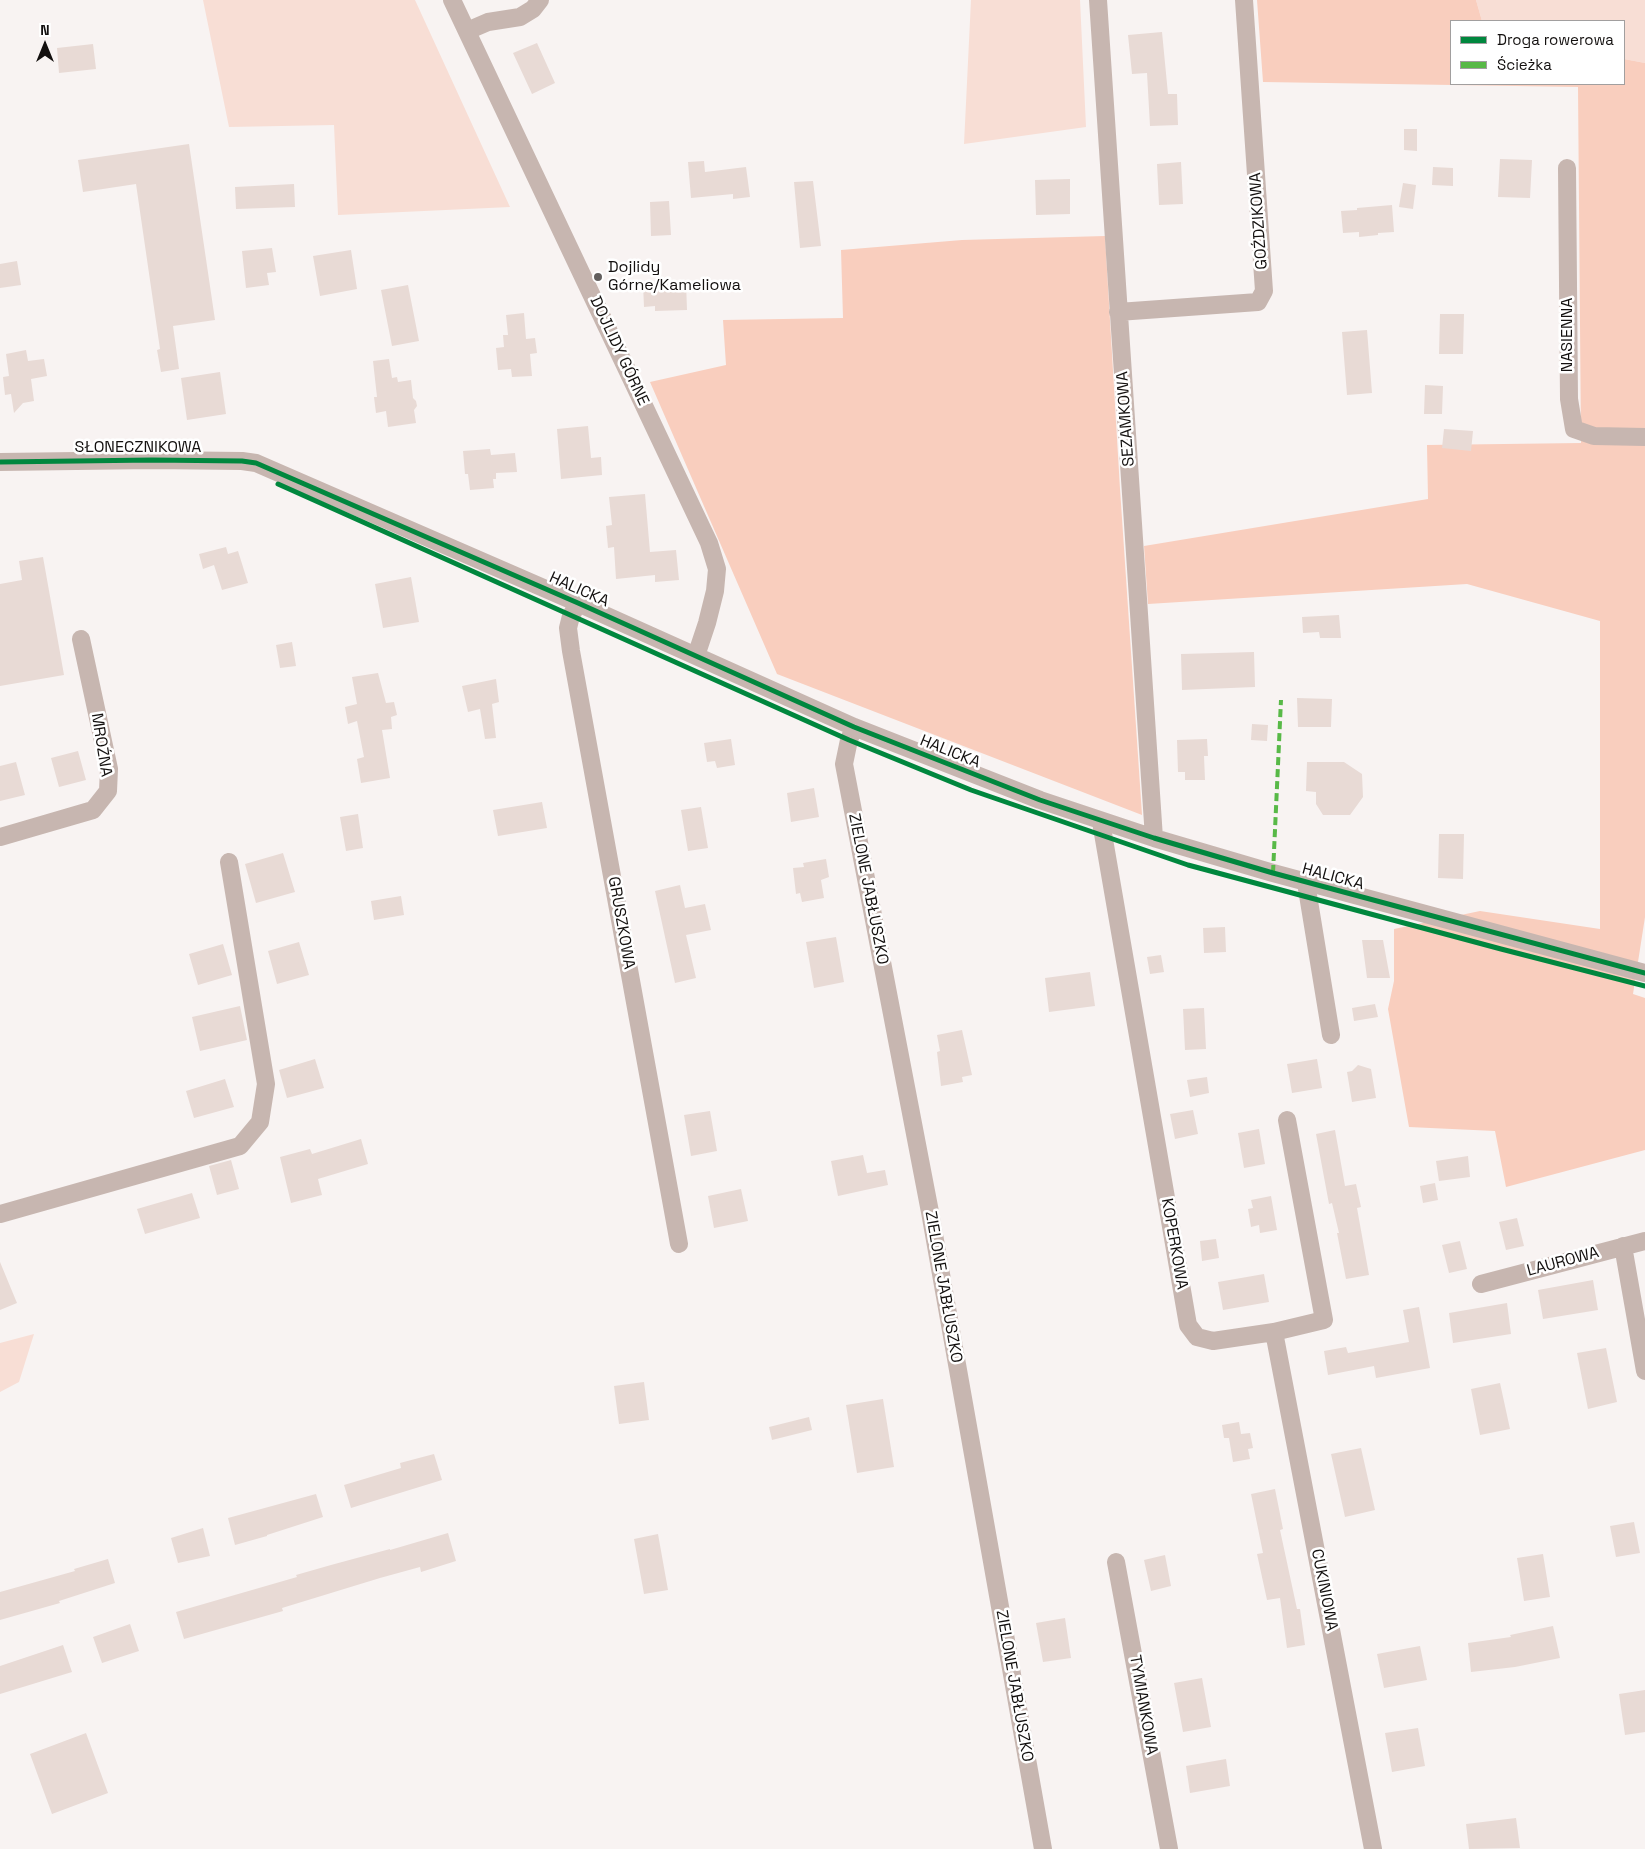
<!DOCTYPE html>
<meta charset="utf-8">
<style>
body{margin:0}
#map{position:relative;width:1645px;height:1849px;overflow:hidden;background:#f8f3f2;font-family:"Space Grotesk",sans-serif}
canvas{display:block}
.legend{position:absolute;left:1450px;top:20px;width:175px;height:65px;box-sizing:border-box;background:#fff;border:1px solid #a19f9f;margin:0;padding:6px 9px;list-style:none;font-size:15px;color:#13100f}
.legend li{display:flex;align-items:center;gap:10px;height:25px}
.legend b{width:25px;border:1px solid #a19f9f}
.north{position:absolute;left:20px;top:20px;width:50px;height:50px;-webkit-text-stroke:4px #fff;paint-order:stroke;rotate:0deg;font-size:14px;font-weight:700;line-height:20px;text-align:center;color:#13100f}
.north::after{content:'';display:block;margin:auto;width:18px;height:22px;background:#13100f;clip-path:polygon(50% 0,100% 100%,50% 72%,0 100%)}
</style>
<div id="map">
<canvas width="1645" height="1849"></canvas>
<ul class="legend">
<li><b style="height:6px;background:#00873e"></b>Droga rowerowa</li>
<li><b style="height:6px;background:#58b947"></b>Ścieżka</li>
</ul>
<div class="north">N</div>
</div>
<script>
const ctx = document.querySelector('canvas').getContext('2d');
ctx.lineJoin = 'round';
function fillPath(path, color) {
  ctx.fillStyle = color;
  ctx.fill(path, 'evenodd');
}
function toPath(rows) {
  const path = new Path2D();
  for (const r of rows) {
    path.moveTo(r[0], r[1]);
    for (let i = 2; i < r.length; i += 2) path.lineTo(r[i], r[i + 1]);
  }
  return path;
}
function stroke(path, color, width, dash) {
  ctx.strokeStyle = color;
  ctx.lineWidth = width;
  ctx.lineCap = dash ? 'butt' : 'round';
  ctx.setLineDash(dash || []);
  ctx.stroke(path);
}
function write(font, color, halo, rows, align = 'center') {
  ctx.font = font + ' "Space Grotesk",sans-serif';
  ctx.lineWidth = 5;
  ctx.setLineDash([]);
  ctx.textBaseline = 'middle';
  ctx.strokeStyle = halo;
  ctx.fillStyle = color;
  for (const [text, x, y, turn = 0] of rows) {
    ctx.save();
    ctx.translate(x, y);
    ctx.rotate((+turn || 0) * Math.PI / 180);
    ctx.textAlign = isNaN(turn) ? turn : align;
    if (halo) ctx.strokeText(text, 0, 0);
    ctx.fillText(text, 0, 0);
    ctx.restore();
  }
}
const green = toPath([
 [203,0,415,0,510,207,338,215,334,125,229,127],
 [971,0,1080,0,1086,127,964,144],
 [1476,0,1645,0,1645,63,1624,59,1624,21,1482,21],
 [34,1334,19,1382,0,1392,0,1343]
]);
const forest = toPath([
 [1257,0,1476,0,1482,21,1451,21,1451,84,1624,84,1624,59,1645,63,1645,917,1633,994,1645,998,1645,1150,1506,1187,1495,1131,1409,1127,1388,1009,1394,981,1394,929,1480,911,1600,929,1600,621,1467,584,1148,604,1144,546,1428,499,1427,445,1581,443,1578,87,1263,82],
 [1105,236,1120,489,1142,815,777,674,650,382,726,365,723,320,843,318,841,250,962,240]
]);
const building = toPath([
 [1162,32,1168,94,1177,94,1178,125,1150,126,1147,73,1132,74,1128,35],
 [537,43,555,83,532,94,513,53],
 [93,44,96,69,59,73,57,48],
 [1404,129,1417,129,1417,151,1404,150],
 [189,144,215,320,173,326,179,369,161,372,157,350,160,349,136,184,83,192,78,160],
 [1500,159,1532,160,1530,198,1498,197],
 [704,161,705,172,746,167,750,197,733,199,733,194,691,198,688,162],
 [1181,162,1183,204,1159,205,1157,164],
 [1433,167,1453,168,1453,186,1432,185],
 [1070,179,1070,214,1036,215,1035,180],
 [813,181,821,246,800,248,794,182],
 [1403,183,1416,185,1413,209,1399,207],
 [294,184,295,207,236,209,235,187],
 [669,201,671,235,651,236,650,202],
 [1392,205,1394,232,1378,233,1378,235,1359,237,1359,232,1343,233,1341,211,1357,210,1357,208],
 [272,248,276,272,267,273,269,285,246,288,242,251],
 [351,250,357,289,320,296,313,256],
 [17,261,21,285,0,288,0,264],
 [686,282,687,310,655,311,655,306,644,307,643,284],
 [408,285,419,341,392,346,381,290],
 [524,313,526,339,535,338,537,353,530,354,532,376,512,377,511,369,498,370,496,348,504,347,503,335,508,335,506,315],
 [1440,314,1464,314,1463,354,1439,354],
 [1367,330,1372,393,1347,395,1342,332],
 [26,350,28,361,44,359,47,376,31,379,34,401,23,403,14,413,11,394,5,395,3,377,9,376,6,354],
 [389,359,392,378,397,377,398,382,411,380,413,398,416,401,417,406,414,410,416,423,388,427,386,411,376,413,374,397,377,397,373,361],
 [220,372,226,414,187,420,181,378],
 [1425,385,1443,386,1442,414,1424,414],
 [588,426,591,458,601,457,602,475,561,479,557,429],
 [1444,429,1473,431,1471,451,1442,448],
 [490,449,491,455,515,453,517,472,496,473,496,479,493,479,494,488,470,490,468,474,465,474,463,451],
 [645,494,650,552,676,550,679,580,655,582,655,575,616,579,614,547,608,548,606,526,612,525,609,497],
 [226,547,228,554,238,551,248,583,222,590,214,565,203,569,199,554],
 [43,557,64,675,0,686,0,584,22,580,19,561],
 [411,577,419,622,383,628,375,584],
 [1339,615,1341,638,1320,638,1319,632,1303,633,1302,617],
 [292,642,296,666,280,668,276,645],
 [1254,652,1255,687,1182,690,1181,654],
 [378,673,386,703,394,702,397,715,391,717,392,729,382,730,390,778,361,783,357,759,364,757,357,721,348,724,345,707,357,704,352,677],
 [496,679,499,702,492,704,496,738,485,739,480,709,468,712,462,686],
 [1297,698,1332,699,1331,727,1298,727],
 [1252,724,1268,725,1267,741,1251,740],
 [731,739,735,765,717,768,715,761,707,762,704,743],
 [1207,739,1208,756,1204,756,1205,780,1185,780,1185,772,1178,772,1177,740],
 [78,751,86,780,59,787,51,758],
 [16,762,25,795,0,801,0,766],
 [1307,762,1344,762,1362,774,1363,797,1350,815,1323,815,1316,804,1316,792,1306,791],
 [814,788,819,817,791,822,787,793],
 [542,802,547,828,498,836,493,810],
 [701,807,708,848,688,851,681,810],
 [358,814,363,848,346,851,340,817],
 [1439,834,1464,834,1463,879,1438,878],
 [283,853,295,892,256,903,245,864],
 [826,859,829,877,821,880,824,898,802,902,800,893,796,894,793,868,804,867,803,863],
 [680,885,685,908,705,904,711,930,686,935,696,978,675,983,655,891],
 [401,896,404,915,374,920,371,901],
 [1225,927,1226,952,1204,953,1203,928],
 [836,937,844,982,814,988,806,942],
 [1362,940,1383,940,1390,978,1367,978],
 [299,942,309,975,277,984,268,951],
 [223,944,232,975,198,985,189,954],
 [1161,955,1164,972,1150,974,1147,957],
 [1090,972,1095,1006,1049,1012,1045,978],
 [1375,1004,1378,1017,1354,1021,1352,1008],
 [240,1006,247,1040,200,1051,192,1017],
 [1204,1008,1206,1049,1185,1050,1183,1009],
 [962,1030,972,1075,962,1077,963,1082,941,1086,937,1052,940,1051,937,1035],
 [315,1059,324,1088,287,1098,279,1070],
 [1317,1059,1322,1088,1292,1093,1287,1064],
 [1358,1065,1371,1069,1376,1098,1352,1102,1347,1072,1352,1071],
 [1207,1077,1209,1093,1190,1097,1187,1080],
 [225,1079,234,1107,194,1118,186,1091],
 [1193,1110,1198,1134,1175,1139,1170,1114],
 [710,1111,717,1151,691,1156,684,1115],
 [1259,1129,1265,1164,1244,1168,1238,1133],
 [1335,1130,1345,1186,1356,1184,1361,1207,1357,1208,1369,1275,1346,1279,1337,1233,1339,1233,1332,1203,1329,1204,1316,1134],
 [361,1139,368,1164,318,1179,322,1195,291,1203,280,1157,310,1149,312,1154],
 [863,1155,867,1173,885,1170,888,1185,838,1196,831,1161],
 [1468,1156,1470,1177,1439,1181,1436,1161],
 [231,1160,239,1189,217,1195,209,1166],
 [1435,1183,1438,1200,1423,1203,1420,1186],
 [741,1189,748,1221,714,1228,708,1196],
 [192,1193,200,1218,145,1234,137,1209],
 [1271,1196,1277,1230,1260,1233,1259,1225,1251,1227,1248,1209,1253,1208,1251,1200],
 [1517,1218,1524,1246,1506,1250,1499,1222],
 [1216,1239,1219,1258,1202,1261,1200,1241],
 [1460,1241,1467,1269,1449,1273,1442,1245],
 [0,1262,17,1303,0,1310],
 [1264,1274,1269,1302,1223,1310,1218,1282],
 [1593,1280,1598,1310,1543,1319,1538,1290],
 [1507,1303,1511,1334,1453,1343,1449,1313],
 [1419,1307,1430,1368,1376,1378,1374,1366,1328,1375,1324,1351,1346,1347,1348,1353,1409,1342,1403,1310],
 [1606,1348,1617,1402,1588,1409,1577,1353],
 [644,1382,649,1420,619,1424,614,1386],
 [1500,1383,1510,1429,1480,1435,1471,1389],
 [883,1399,894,1467,857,1473,846,1405],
 [809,1417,812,1430,772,1440,769,1427],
 [1239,1422,1241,1434,1250,1433,1253,1448,1248,1449,1250,1459,1233,1462,1229,1438,1224,1438,1222,1425],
 [1361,1448,1375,1510,1345,1517,1331,1454],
 [434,1454,442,1480,351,1508,344,1485,401,1468,400,1463],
 [1275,1489,1283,1529,1280,1530,1297,1609,1300,1609,1305,1645,1287,1648,1280,1598,1267,1600,1257,1554,1263,1553,1251,1494],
 [316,1494,323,1517,267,1535,267,1536,235,1545,228,1518],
 [1634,1522,1640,1553,1616,1557,1610,1526],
 [203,1528,210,1556,178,1563,171,1538],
 [448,1533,456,1561,421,1572,420,1567,380,1578,282,1608,283,1611,184,1639,176,1612,297,1577,296,1575,331,1565,390,1549,390,1550],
 [658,1534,668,1590,644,1594,634,1539],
 [1543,1554,1550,1597,1524,1601,1517,1558],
 [1165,1555,1171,1586,1151,1591,1144,1560],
 [108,1559,115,1583,59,1601,60,1603,0,1620,0,1592,75,1571,74,1569],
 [1065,1618,1071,1658,1043,1662,1036,1623],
 [130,1624,139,1651,102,1663,93,1637],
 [1553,1626,1560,1658,1515,1667,1471,1672,1468,1643,1511,1637,1510,1635],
 [63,1645,72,1672,0,1694,0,1666],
 [1420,1646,1427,1680,1384,1688,1377,1654],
 [1202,1678,1211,1727,1183,1732,1174,1683],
 [1645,1690,1645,1732,1625,1735,1619,1694],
 [1418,1728,1425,1766,1392,1772,1385,1733],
 [86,1733,108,1793,52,1814,30,1754],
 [1226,1759,1230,1786,1190,1793,1186,1766],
 [1516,1818,1520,1848,1469,1849,1466,1824]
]);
const street = toPath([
 [452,0,709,543,717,569,715,591,707,623,696,656],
 [1098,0,1154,838],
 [467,31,488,22,520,17,533,9,540,0],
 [1567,168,1569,399,1574,429,1594,436,1645,437],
 [1118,312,1258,302,1264,291,1244,0],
 [0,462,152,460,242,461,256,463,578,603,854,727,1040,800,1154,838,1273,873,1645,973],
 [578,603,571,616,568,628,571,651,679,1244],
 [854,727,849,740,844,764,930,1212,1043,1849],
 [1101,822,1188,1325,1197,1337,1213,1341,1274,1332,1324,1320,1287,1120],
 [0,837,93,810,108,791,109,769,81,639],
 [1306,883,1331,1035],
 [0,1214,240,1146,260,1122,266,1084,229,862],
 [1623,1246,1645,1371],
 [1481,1284,1645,1241],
 [1274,1332,1373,1849],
 [1116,1562,1169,1849]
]);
const quiet = toPath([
 [1273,873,1281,700]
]);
const cycleway = toPath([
 [0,462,152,460,242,461,256,463,578,603,854,727,1040,800,1154,838,1273,873,1645,973],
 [278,484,849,740,971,790,1188,865,1501,949,1645,986]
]);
const markers = [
 [598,277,5,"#635f5e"]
];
const streetNames = [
 ["GOŹDZIKOWA",1259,221,-94],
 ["NASIENNA",1568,335,-90],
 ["DOJLIDY GÓRNE",619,351,65],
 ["SEZAMKOWA",1126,419,-94],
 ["SŁONECZNIKOWA",138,448],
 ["HALICKA",579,590,24],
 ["MROŹNA",101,745,81],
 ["HALICKA",950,752,22],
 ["HALICKA",1333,877,15],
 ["ZIELONE JABŁUSZKO",868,889,79],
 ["GRUSZKOWA",621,923,80],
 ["KOPERKOWA",1174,1244,80],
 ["LAUROWA",1563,1262,-15],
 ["ZIELONE JABŁUSZKO",943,1287,80],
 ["CUKINIOWA",1324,1590,79],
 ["ZIELONE JABŁUSZKO",1014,1686,80],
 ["TYMIANKOWA",1143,1705,80]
];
const poiNames = [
 ["Dojlidy",608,268],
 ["Górne/Kameliowa",608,286]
];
fillPath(green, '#f8ded5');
fillPath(forest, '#f9cebe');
fillPath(building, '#e8dad5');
stroke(street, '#c7b6b0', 18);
stroke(quiet, '#58b947', 4, [8, 4]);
stroke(cycleway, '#00873e', 5);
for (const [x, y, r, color] of markers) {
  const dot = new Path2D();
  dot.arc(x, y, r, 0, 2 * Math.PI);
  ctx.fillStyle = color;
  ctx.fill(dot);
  stroke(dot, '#fff', 2);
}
write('16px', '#13100f', '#fff', streetNames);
write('16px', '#13100f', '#fff', poiNames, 'left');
</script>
